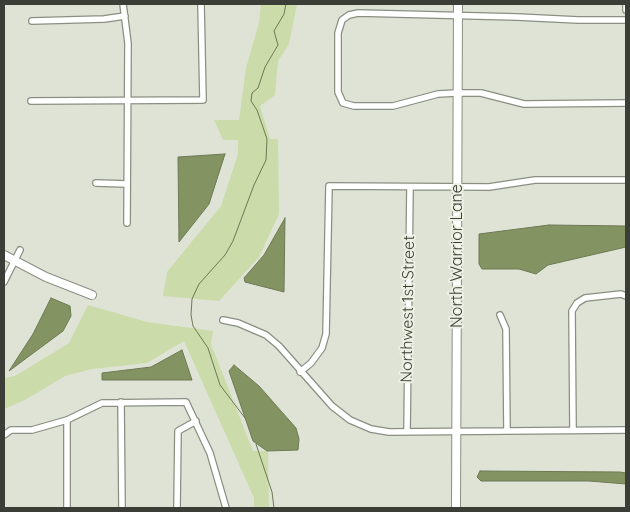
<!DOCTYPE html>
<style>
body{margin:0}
#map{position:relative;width:630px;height:512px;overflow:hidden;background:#dfe3d6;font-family:Quicksand,sans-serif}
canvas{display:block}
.frame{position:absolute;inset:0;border:5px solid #3b3d37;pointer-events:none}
</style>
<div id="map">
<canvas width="630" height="512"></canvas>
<div class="frame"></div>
</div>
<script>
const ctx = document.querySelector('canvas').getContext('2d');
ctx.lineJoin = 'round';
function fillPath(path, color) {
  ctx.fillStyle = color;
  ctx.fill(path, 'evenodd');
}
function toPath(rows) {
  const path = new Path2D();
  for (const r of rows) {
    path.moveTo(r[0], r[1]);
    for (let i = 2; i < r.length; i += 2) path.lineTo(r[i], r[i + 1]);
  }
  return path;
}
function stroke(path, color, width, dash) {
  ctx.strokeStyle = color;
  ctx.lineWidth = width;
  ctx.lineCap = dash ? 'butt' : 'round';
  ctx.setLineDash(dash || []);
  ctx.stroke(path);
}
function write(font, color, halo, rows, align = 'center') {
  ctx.font = font + ' Quicksand,sans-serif';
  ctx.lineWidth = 4;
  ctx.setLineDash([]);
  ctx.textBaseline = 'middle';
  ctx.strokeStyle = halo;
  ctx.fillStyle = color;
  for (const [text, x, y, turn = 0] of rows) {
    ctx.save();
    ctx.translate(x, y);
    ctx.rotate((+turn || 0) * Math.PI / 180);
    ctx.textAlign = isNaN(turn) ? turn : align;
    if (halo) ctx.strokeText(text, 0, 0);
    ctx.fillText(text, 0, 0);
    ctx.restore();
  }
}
const green = toPath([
 [261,4,297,4,289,44,278,61,275,95,260,106,270,139,278,139,279,214,259,257,219,301,163,296,167,272,221,206,238,154,238,140,223,140,214,120,239,120,246,68,259,23],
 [88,305,147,322,213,331,211,344,253,451,268,451,269,508,254,508,254,498,184,341,147,363,92,369,65,376,25,400,4,409,4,378,15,376,69,343]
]);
const water = toPath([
 [225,154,209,204,179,242,178,157,225,154],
 [285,218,284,292,245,282,244,278,264,255,285,218],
 [549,225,626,226,626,247,548,265,536,274,519,269,482,269,479,264,479,234,549,225],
 [51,298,70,306,71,316,63,331,9,371,33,334,51,298],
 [182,350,192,380,102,380,102,373,151,367,182,350],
 [234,365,259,386,296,428,299,439,298,450,267,451,253,441,229,371,234,365],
 [480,471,620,472,626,473,626,484,589,481,481,481,477,477,480,471]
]);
const stream = toPath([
 [245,418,220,385,208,348,193,326,191,315,192,299,199,284,225,255,233,241,254,185,266,160,267,139,257,110,251,101,252,93,258,88,265,67,278,45,274,31,284,14,286,4],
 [256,444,272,492,274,508]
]);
const street = toPath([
 [123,4,128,43,127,223],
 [626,4,626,10],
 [626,20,578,20,517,17,358,13,349,15,342,20,338,33,338,92,343,103,354,106,393,106,438,94,457,93,481,93,524,104,626,103],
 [32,21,104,19,125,16],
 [31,101,203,100,201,4],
 [96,183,127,184],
 [4,282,20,250],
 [500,315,506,329,507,431],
 [223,320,238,323,266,335,279,346,332,406,350,420,371,429,389,432,626,430],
 [300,372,311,363,322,348,326,334,329,186,489,187,535,180,626,180],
 [121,402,122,508],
 [573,430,572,311,577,303,585,298,621,294,626,296],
 [407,432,410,187],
 [4,435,11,430,32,430,67,420,102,403,186,402,210,453,226,508],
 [67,508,67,420],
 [177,508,178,431,196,421]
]);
const secondary = toPath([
 [4,255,46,277,92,295],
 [456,508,458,4]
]);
const streetNames = [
 ["North Warrior Lane",457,256,-90],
 ["Northwest 1st Street",408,309,-89]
];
fillPath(green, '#cbdbaa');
fillPath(water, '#839361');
stroke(water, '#6d7954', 1);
stroke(stream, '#6d7954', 1);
stroke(street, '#8a8f82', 8);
stroke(secondary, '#8a8f82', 10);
stroke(street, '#fff', 5.5);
stroke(secondary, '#fff', 8);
write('16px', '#3b3d37', '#ecf1e3', streetNames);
</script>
